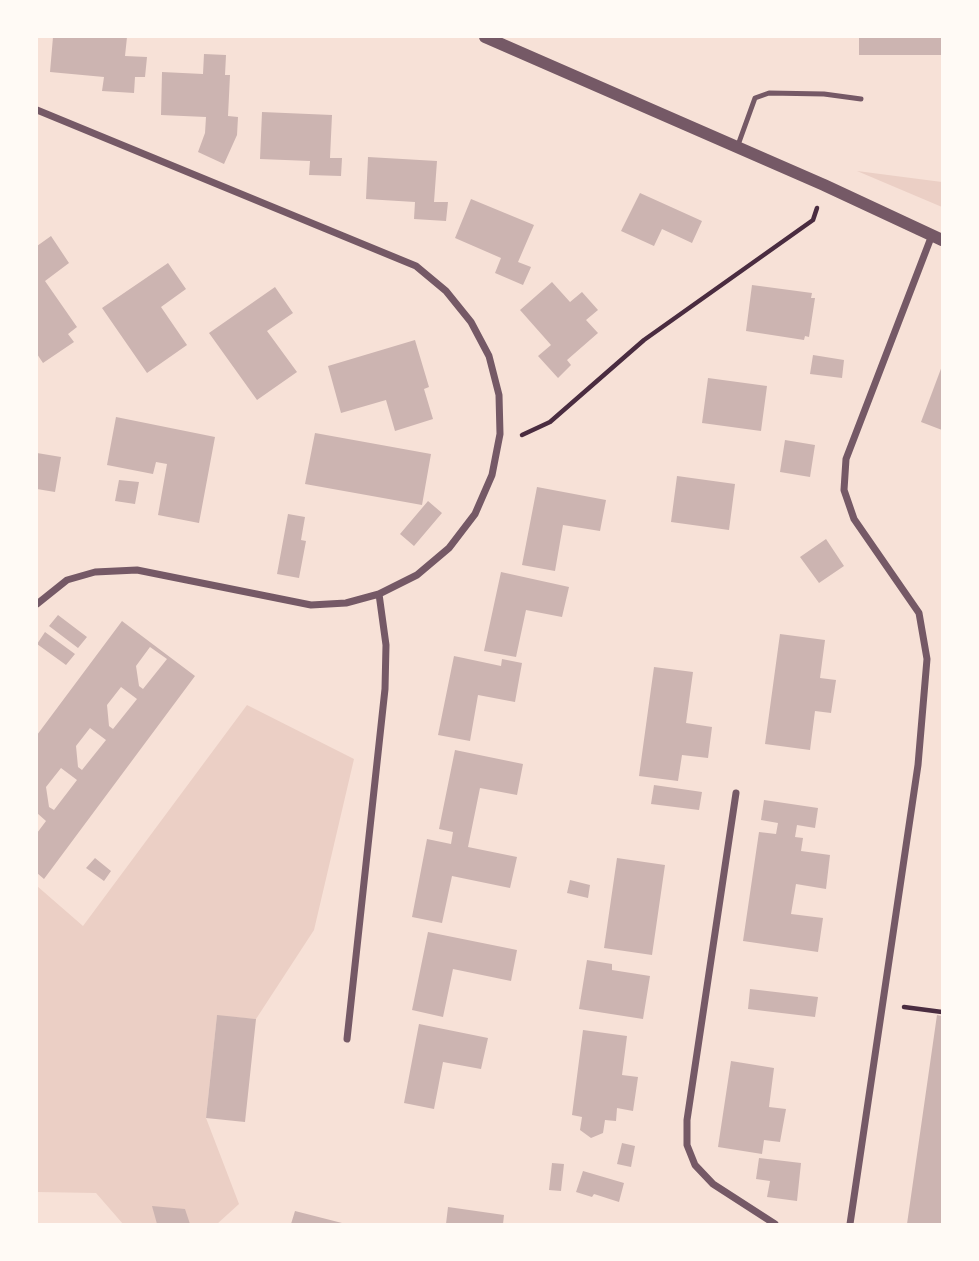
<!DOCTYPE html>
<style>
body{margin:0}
#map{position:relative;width:979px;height:1261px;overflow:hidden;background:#f7e1d7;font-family:Signika,sans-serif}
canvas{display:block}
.frame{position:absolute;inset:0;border:38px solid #fffaf5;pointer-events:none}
</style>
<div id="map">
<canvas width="979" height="1261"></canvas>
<div class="frame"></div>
</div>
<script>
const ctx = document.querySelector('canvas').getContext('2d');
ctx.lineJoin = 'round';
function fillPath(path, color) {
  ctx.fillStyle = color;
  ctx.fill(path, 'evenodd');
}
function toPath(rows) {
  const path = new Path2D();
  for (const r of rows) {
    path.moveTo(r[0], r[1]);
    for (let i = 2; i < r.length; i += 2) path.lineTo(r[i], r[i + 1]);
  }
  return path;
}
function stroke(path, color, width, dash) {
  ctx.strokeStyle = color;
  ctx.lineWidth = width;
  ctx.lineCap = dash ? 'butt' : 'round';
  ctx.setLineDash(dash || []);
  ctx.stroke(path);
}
const green = toPath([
 [857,171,942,182,942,207],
 [247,705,354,759,314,930,256,1019,217,1016,206,1118,239,1204,217,1224,123,1224,96,1193,37,1192,37,886,83,926]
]);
const building = toPath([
 [53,37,127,37,125,56,147,57,145,77,135,77,134,93,102,91,104,77,50,72],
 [859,37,942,37,942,55,859,55],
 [204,54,226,55,225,75,230,75,228,116,238,117,237,135,224,164,198,152,205,133,206,117,161,115,162,72,203,74],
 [262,112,332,115,330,158,342,158,341,176,309,175,310,161,260,159],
 [368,157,437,161,434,202,448,202,446,221,414,219,415,202,366,199],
 [640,193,702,221,692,243,662,229,654,246,621,231],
 [471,199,534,225,518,262,531,267,523,285,495,273,501,258,455,238],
 [51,236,69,263,45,281,77,327,68,334,74,342,43,363,37,354,37,246],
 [168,263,186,289,161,307,187,345,147,373,102,308],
 [552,282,570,302,582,292,598,310,586,320,598,333,567,360,571,365,558,378,538,356,551,345,520,310],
 [752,285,812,293,811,298,815,298,809,337,805,336,804,340,746,331],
 [275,287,293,313,267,331,297,372,257,400,209,333],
 [415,340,429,387,424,389,433,419,395,431,386,400,341,413,328,366],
 [813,355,844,360,842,378,810,374],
 [942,366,942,430,921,422],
 [708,378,767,386,761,431,702,423],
 [116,417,215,437,199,523,158,515,167,464,156,462,153,474,107,465],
 [315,433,431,454,422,505,305,484],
 [785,440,815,445,810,477,780,472],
 [37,453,61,457,55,492,37,489],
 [677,476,735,484,729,530,671,522],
 [119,480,139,482,135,504,115,501],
 [537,487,606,500,600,531,563,525,555,571,522,565],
 [428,501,442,513,414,546,400,534],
 [288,514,305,517,301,540,306,541,299,578,277,574],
 [826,539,844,566,819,583,800,557],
 [501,572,569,587,562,617,526,610,516,657,484,651],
 [58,615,87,637,78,648,49,626],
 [122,621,195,676,44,879,37,873,37,833,46,821,37,813,37,735],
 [150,647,167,659,143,689,139,686,136,666],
 [121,687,137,699,113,729,109,726,107,705],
 [90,728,106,740,82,770,78,767,76,746],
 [61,768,77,780,54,810,49,807,46,787],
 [45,632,75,654,66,665,37,644],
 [780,634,825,640,820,678,836,680,831,713,815,711,810,750,765,744],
 [454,656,501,666,502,659,522,663,515,702,478,695,470,741,438,735],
 [654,667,693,672,686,723,712,727,708,758,682,755,678,781,639,776],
 [455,750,523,764,517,795,480,788,468,847,517,857,510,888,452,876,442,923,412,917,427,839,451,844,453,832,439,829],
 [654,785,702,792,699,810,651,804],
 [764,800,818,808,815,828,797,825,795,837,803,838,801,851,830,855,826,889,796,884,791,914,823,918,818,952,743,941,759,832,776,834,778,823,761,820],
 [95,858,111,871,104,881,86,868],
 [617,858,665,865,652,955,604,948],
 [570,880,590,885,588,898,567,893],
 [428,932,517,950,511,981,453,969,443,1017,412,1010],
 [587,960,612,964,612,970,650,976,643,1019,579,1009],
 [750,989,818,997,815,1017,748,1009],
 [217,1015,256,1019,245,1122,206,1118],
 [937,1015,942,1016,942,1224,907,1224],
 [419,1024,488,1038,481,1069,443,1062,434,1109,404,1103],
 [583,1030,627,1036,622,1075,638,1077,633,1111,617,1108,616,1121,605,1120,603,1133,591,1138,580,1130,582,1117,572,1115],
 [731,1061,774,1068,769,1107,786,1109,780,1142,764,1140,762,1154,718,1147],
 [622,1143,635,1146,631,1167,617,1164],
 [759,1158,801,1163,797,1201,767,1197,770,1181,756,1179],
 [552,1163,564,1164,561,1191,549,1190],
 [583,1171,624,1183,619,1202,594,1194,592,1197,576,1192],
 [152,1206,185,1209,190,1224,157,1224],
 [448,1207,504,1215,503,1224,446,1224],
 [295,1211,342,1223,342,1224,291,1224]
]);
const path = toPath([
 [522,435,550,422,644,340,813,220,817,208],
 [904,1007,942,1012]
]);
const service = toPath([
 [738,145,755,98,769,93,824,94,861,99]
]);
const minor = toPath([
 [37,110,416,266,446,291,471,322,489,356,499,395,500,434,492,475,475,514,449,548,417,575,379,594,346,603,311,605,137,570,95,572,67,580,37,604],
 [736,793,687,1120,687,1145,695,1165,713,1184,775,1224],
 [347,1039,385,689,386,645,379,594],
 [850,1224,918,765,927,659,919,613,854,519,844,490,846,459,932,235]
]);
const tertiary = toPath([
 [485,37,824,185,942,240]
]);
fillPath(green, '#ebcfc5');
fillPath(building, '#ccb4b1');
stroke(path, '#4a2c40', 4.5);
stroke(service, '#755966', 5);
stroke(minor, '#755966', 7);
stroke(tertiary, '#755966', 12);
</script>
